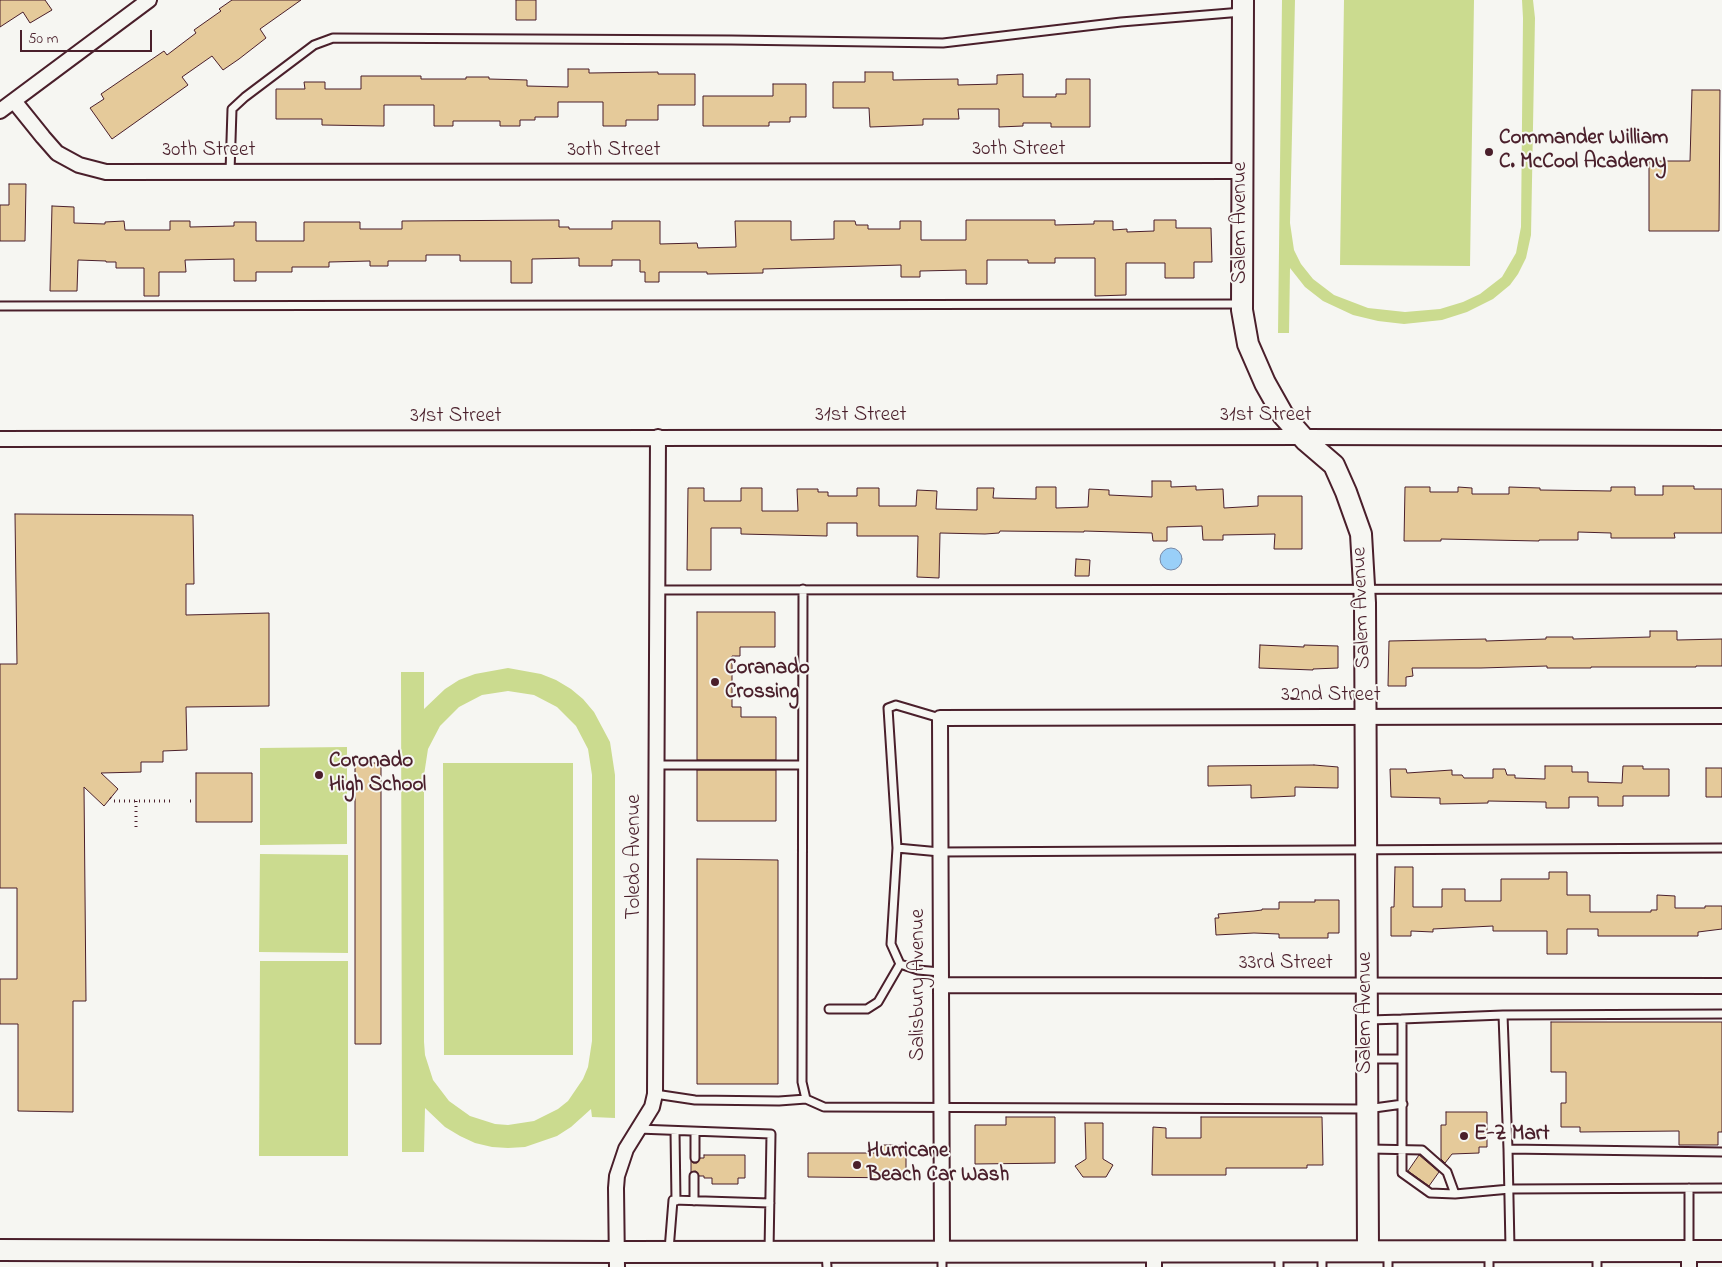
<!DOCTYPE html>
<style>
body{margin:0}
#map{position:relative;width:1722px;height:1267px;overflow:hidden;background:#f6f6f2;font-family:"Indie Flower",sans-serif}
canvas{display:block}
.scale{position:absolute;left:20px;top:30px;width:132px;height:22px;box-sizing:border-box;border:2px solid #4a1f2b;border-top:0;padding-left:6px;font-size:15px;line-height:18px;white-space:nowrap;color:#4a1f2b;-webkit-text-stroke:4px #f6f6f2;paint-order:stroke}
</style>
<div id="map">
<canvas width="1722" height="1267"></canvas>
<div class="scale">50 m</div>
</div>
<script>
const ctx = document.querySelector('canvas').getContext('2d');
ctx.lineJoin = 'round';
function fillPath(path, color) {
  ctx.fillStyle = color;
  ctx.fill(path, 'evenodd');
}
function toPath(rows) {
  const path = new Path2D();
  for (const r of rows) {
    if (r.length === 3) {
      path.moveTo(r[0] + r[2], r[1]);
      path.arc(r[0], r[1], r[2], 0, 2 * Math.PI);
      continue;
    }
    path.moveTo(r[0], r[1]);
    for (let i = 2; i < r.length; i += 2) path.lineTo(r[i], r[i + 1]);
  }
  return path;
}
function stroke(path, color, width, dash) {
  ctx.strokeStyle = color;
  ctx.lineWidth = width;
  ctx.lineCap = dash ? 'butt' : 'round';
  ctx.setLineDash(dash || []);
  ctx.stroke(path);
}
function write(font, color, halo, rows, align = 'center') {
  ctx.font = font + ' "Indie Flower",sans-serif';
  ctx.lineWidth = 4;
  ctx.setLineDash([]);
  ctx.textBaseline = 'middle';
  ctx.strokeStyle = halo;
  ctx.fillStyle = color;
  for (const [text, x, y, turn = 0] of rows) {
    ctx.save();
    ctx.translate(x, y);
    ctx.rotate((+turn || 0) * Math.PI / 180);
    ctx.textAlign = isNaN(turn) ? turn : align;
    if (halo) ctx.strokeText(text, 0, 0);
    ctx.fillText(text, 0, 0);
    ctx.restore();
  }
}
const green = toPath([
 [1282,0,1295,0,1290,223,1294,250,1301,264,1313,279,1334,295,1368,308,1405,312,1440,309,1463,302,1480,294,1502,277,1516,253,1521,227,1523,18,1522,0,1533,0,1535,18,1531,235,1526,258,1518,274,1510,285,1493,299,1467,312,1442,320,1404,324,1378,321,1353,315,1323,301,1305,287,1290,268,1289,333,1278,333],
 [1344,0,1474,0,1470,266,1340,265],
 [508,668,541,674,556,680,571,689,583,699,594,712,610,742,615,775,615,1118,592,1117,591,1109,571,1127,557,1136,525,1147,508,1148,492,1147,475,1143,460,1136,445,1127,425,1108,424,1152,402,1152,401,672,424,672,424,709,445,689,459,680,475,674],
 [508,691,534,695,557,707,576,726,588,749,592,775,592,1041,588,1067,583,1079,568,1101,558,1109,534,1121,508,1125,495,1124,470,1116,449,1101,433,1080,425,1055,424,1042,424,775,428,749,440,726,459,707,482,695],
 [347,747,347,844,260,845,260,748],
 [443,763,573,763,573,1055,444,1055],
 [260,854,348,855,348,953,259,952],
 [260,961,348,961,348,1156,259,1156]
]);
const water = toPath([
 [1171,559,11]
]);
const building = toPath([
 [0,0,45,0,52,10,30,23,23,12,0,27,0,0],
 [232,0,301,0,260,29,266,38,239,59,223,70,212,56,182,77,188,85,112,139,90,108,104,99,101,94,164,51,167,55,196,33,194,30,221,11,219,9,232,0],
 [516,0,536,0,536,20,516,20,516,0],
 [568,69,589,69,589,73,658,72,658,74,695,74,695,105,658,105,658,120,626,120,626,126,603,126,603,102,558,102,558,117,535,117,535,120,520,120,520,126,500,126,500,121,453,121,453,126,434,126,434,105,384,105,384,126,322,125,322,119,276,119,276,89,305,89,304,82,325,82,325,89,361,89,361,76,421,76,421,79,466,79,466,77,489,77,489,79,527,80,527,86,568,87,568,69],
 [865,72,893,72,893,80,958,79,958,85,997,84,997,75,1023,74,1023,97,1056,97,1056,94,1066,94,1066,79,1090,79,1090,127,1051,127,1051,123,1023,123,1023,126,999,127,999,109,958,109,959,119,923,119,923,125,870,127,869,108,833,108,833,82,865,82,865,72],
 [773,84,806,84,806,117,790,117,790,122,769,122,769,126,703,126,703,96,773,96,773,84],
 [1692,90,1720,90,1719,231,1649,231,1649,161,1690,161,1692,90],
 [9,184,26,184,25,241,0,241,0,205,9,205,9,184],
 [52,206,74,207,74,223,105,224,105,222,124,221,125,230,170,230,170,221,190,221,190,227,234,226,234,222,256,222,256,241,304,241,304,222,360,222,360,229,402,229,402,221,559,220,559,227,569,227,569,229,612,229,612,221,660,221,660,244,697,243,698,248,736,247,735,221,791,221,791,240,834,239,834,221,855,221,856,225,868,225,868,229,900,229,900,221,921,221,921,240,966,240,966,220,1055,220,1055,225,1094,224,1094,221,1113,221,1113,230,1127,229,1127,232,1154,231,1154,220,1176,220,1176,228,1211,228,1212,262,1194,262,1194,278,1165,278,1165,263,1126,263,1126,295,1095,296,1095,258,1055,258,1055,263,1028,263,1028,260,987,260,987,284,966,284,966,270,920,271,920,277,901,277,901,265,763,269,763,273,707,274,707,272,659,272,659,282,645,282,645,272,640,272,640,260,612,260,612,266,579,266,579,258,532,259,532,283,511,283,511,261,460,261,460,255,426,255,426,261,388,261,388,266,370,266,370,261,329,262,329,267,292,267,292,272,256,272,256,281,234,281,234,259,185,260,186,272,159,272,159,296,144,296,144,268,116,268,116,262,106,262,106,261,78,260,77,291,50,291,52,206],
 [1152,481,1171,481,1171,487,1196,486,1196,490,1223,489,1224,508,1258,506,1258,496,1302,496,1302,549,1274,549,1275,534,1223,535,1223,540,1203,540,1202,526,1167,527,1167,541,1153,541,1152,533,1084,531,1084,532,1000,531,999,533,985,534,940,533,939,578,917,577,918,536,857,536,857,523,827,523,827,536,741,534,741,528,711,528,711,570,687,570,688,488,704,488,704,501,741,501,741,488,762,488,762,511,798,511,797,489,818,489,818,492,828,492,828,496,857,496,857,488,879,488,879,506,916,506,917,490,937,491,936,509,977,510,977,488,994,488,993,498,1036,499,1036,487,1056,487,1056,508,1088,507,1089,489,1109,490,1109,495,1152,497,1152,481],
 [1663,486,1694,486,1694,489,1722,489,1722,533,1674,533,1675,538,1611,538,1611,533,1578,532,1578,540,1539,540,1539,541,1441,539,1441,541,1404,541,1405,487,1430,487,1430,492,1458,492,1458,487,1472,488,1472,494,1509,494,1509,487,1540,488,1540,490,1611,491,1611,487,1635,487,1635,495,1663,495,1663,486],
 [15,514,193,515,194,584,186,584,186,615,269,613,269,706,186,707,187,750,163,751,163,762,141,762,141,772,101,773,118,789,104,806,84,787,86,1001,73,1001,73,1112,18,1111,18,1024,0,1024,0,979,17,979,17,888,0,888,0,664,17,664,15,514],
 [1076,559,1090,560,1089,576,1075,576,1076,559],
 [697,612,775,612,775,647,740,647,740,656,732,656,732,707,741,707,741,717,776,717,776,760,697,760,697,612],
 [1650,631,1677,631,1677,640,1722,639,1722,666,1696,666,1696,667,1591,667,1591,668,1547,668,1547,666,1481,668,1412,668,1413,676,1406,677,1406,686,1388,686,1389,641,1486,639,1486,641,1546,639,1546,637,1573,637,1573,639,1650,637,1650,631],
 [1260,645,1304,647,1304,645,1338,646,1338,668,1313,669,1313,670,1259,668,1260,645],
 [355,763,381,763,381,1044,355,1044,355,763],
 [1314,765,1338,767,1338,788,1295,787,1295,796,1251,798,1251,785,1208,786,1208,766,1314,765],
 [1545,766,1572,766,1572,772,1588,772,1588,782,1622,783,1623,766,1643,766,1643,769,1669,769,1669,796,1623,796,1623,806,1598,806,1598,797,1569,797,1569,808,1546,808,1546,802,1488,801,1488,803,1440,804,1440,798,1391,797,1390,769,1406,769,1407,773,1452,770,1452,775,1462,775,1464,778,1493,778,1493,769,1505,769,1507,775,1515,775,1515,778,1545,779,1545,766],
 [1706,768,1722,768,1722,797,1706,797,1706,768],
 [697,770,776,770,776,821,697,821,697,770],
 [196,773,252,773,252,822,196,822,196,773],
 [697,859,778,860,778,1084,697,1084,697,859],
 [1395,867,1413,867,1413,907,1442,907,1442,889,1465,889,1465,901,1501,901,1501,879,1549,879,1549,872,1567,872,1567,895,1590,895,1590,912,1651,912,1651,910,1657,910,1657,895,1675,896,1675,908,1705,908,1705,906,1722,906,1722,929,1698,932,1698,936,1598,936,1598,929,1567,929,1567,954,1547,954,1547,931,1493,931,1493,926,1433,929,1433,932,1411,931,1411,936,1391,936,1391,907,1394,907,1395,867],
 [1315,900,1339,900,1339,933,1328,933,1328,938,1279,938,1279,934,1254,933,1216,935,1215,918,1219,918,1218,914,1254,911,1262,910,1262,909,1279,909,1279,902,1315,902,1315,900],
 [1551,1022,1722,1022,1722,1132,1718,1132,1718,1145,1679,1145,1679,1131,1580,1132,1580,1127,1561,1127,1561,1103,1566,1103,1566,1072,1551,1072,1551,1022],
 [1446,1112,1487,1112,1487,1147,1479,1147,1479,1153,1452,1154,1445,1163,1441,1159,1441,1125,1446,1125,1446,1112],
 [1006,1117,1055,1117,1055,1163,975,1164,975,1125,1006,1125,1006,1117],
 [1201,1117,1322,1117,1323,1165,1307,1165,1307,1168,1226,1168,1226,1175,1152,1175,1153,1127,1166,1128,1166,1138,1201,1138,1201,1117],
 [1085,1123,1103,1123,1103,1159,1113,1165,1106,1177,1083,1177,1075,1166,1086,1159,1085,1123],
 [877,1145,906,1145,906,1178,808,1177,808,1153,877,1153,877,1145],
 [704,1155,745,1155,745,1178,738,1178,738,1184,712,1184,712,1178,704,1178,704,1176,699,1176,696,1171,691,1172,691,1161,693,1163,697,1163,700,1158,704,1158,704,1155],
 [1419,1155,1439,1172,1429,1186,1408,1171,1419,1155]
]);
const path = toPath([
 [110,798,114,801,172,801],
 [136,801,136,827],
 [190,801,194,801]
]);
const lane = toPath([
 [230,172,232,109,245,97,314,45,333,38,731,40,943,43,1121,22,1242,12],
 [0,306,1240,304],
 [803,589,802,1082,806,1099],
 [657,590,1722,589],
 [656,765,802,765],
 [897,848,888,708,896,705,940,718],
 [940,972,918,970,900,964,891,944,897,848,940,852,1722,848],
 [829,1009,867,1009,878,1002,900,964],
 [1503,1015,1508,1149],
 [1402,1019,1503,1015,1722,1014],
 [1369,1020,1402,1019,1402,1173,1430,1193,1455,1194,1510,1189,1722,1188],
 [1370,1059,1402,1059],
 [655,1094,695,1100,779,1101,806,1099,824,1107,1367,1109,1403,1104],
 [638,1129,771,1134,769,1251],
 [675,1131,676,1201],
 [1370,1149,1422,1150,1447,1172,1455,1194],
 [695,1158,695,1132],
 [694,1201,694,1176],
 [1510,1248,1508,1149,1722,1152],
 [669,1250,673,1200,770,1203],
 [1689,1250,1689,1188],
 [1279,1252,1279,1267],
 [1388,1252,1388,1267],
 [1489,1252,1489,1267],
 [1597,1252,1597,1267],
 [826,1253,827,1267],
 [942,1267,942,1252],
 [1322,1267,1322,1252]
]);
const street = toPath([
 [14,101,43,137,57,153,79,165,106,172,1242,171],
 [0,111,149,0],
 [0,439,1302,437,1722,438],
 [940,985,1722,986],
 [1689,1251,1689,1267],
 [942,1252,940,718,1722,716],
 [1154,1252,1154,1267],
 [617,1267,616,1188,617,1176,626,1149,652,1107,655,1094,658,437]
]);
const secondary = toPath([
 [1243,0,1242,310,1248,344,1265,383,1283,415,1306,441,1334,465,1346,492,1361,534,1365,603,1368,1251],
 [0,1250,617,1252,1722,1251]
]);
const markers = [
 [1489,152,5,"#4a1f2b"],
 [715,682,5,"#4a1f2b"],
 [319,775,5,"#4a1f2b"],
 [1464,1136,5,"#4a1f2b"],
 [857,1165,5,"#4a1f2b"]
];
const poiNames = [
 ["Commander William",1499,140],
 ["C. McCool Academy",1499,164],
 ["Coranado",725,670],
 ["Crossing",725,694],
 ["Coronado",329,763],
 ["High School",329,787],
 ["E-Z Mart",1474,1136],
 ["Hurricane",867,1153],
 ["Beach Car Wash",867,1177]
];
const streetNames = [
 ["30th Street",1019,151],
 ["30th Street",209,152],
 ["30th Street",614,152],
 ["Salem Avenue",1242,223,-90],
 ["31st Street",861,417],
 ["31st Street",1266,417],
 ["31st Street",456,418],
 ["Salem Avenue",1363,608,-92],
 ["32nd Street",1331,697],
 ["Toledo Avenue",636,857,-90],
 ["33rd Street",1286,965],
 ["Salisbury Avenue",920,985,-90],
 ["Salem Avenue",1367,1013,-90]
];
fillPath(green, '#cbdb8f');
fillPath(water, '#99cff8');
stroke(water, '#7989a6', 1);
fillPath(building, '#e5ca9a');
stroke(building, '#4a1f2b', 1);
stroke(lane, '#4a1f2b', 11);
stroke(street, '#4a1f2b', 18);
stroke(secondary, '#4a1f2b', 24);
stroke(path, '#4a1f2b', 3, [1, 4]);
stroke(lane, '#f6f6f2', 7);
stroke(street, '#f6f6f2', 14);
stroke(secondary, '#f6f6f2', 20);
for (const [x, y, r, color] of markers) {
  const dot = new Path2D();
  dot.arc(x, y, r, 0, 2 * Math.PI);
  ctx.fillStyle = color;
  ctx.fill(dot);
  stroke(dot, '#f6f6f2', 2);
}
write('bold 21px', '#4a1f2b', '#f6f6f2', poiNames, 'left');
write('21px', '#4a1f2b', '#f6f6f2', streetNames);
</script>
